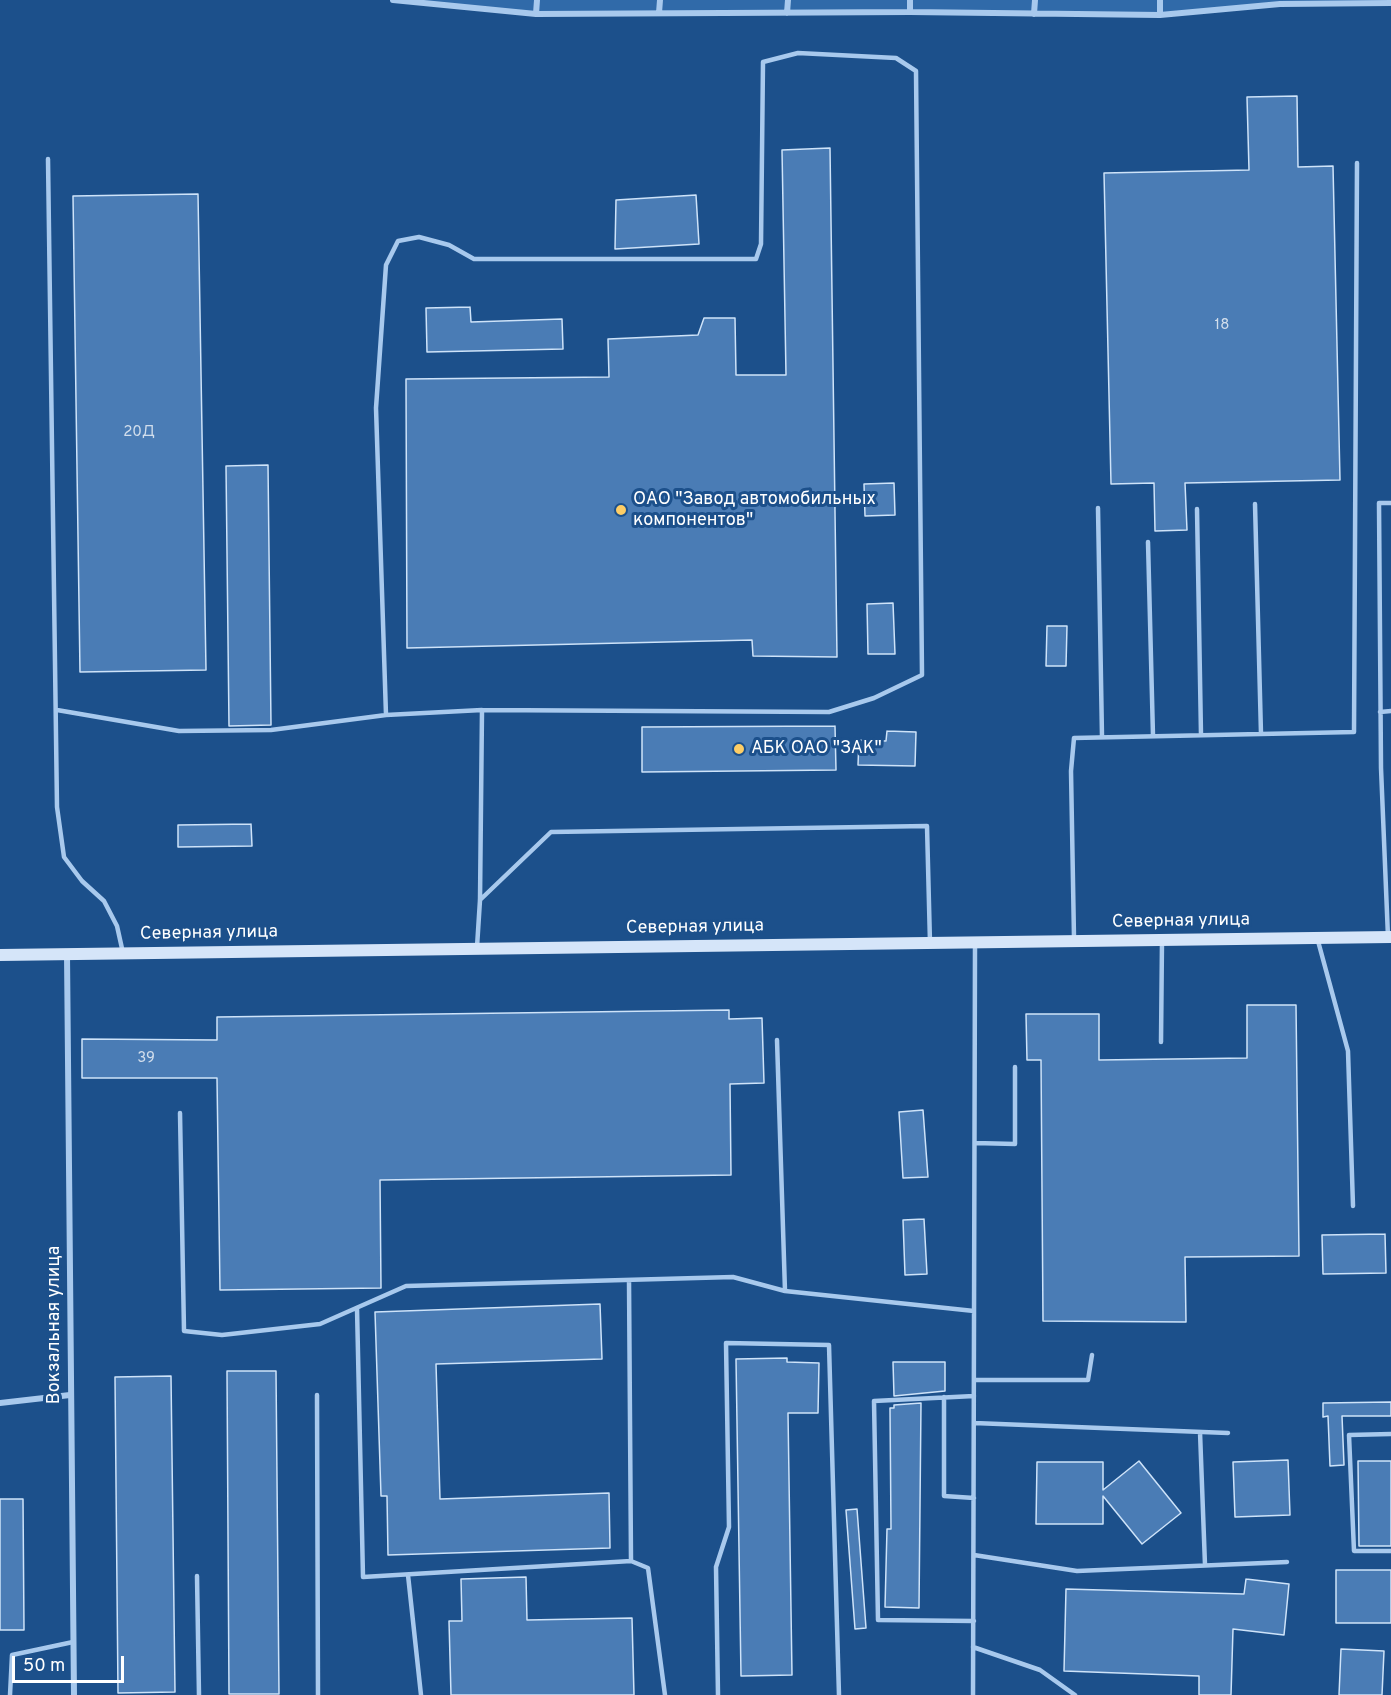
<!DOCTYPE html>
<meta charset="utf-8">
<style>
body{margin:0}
#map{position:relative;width:1391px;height:1695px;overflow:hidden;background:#1c508b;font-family:Overpass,sans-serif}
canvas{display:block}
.scale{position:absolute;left:12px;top:1656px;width:112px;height:27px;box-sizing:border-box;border:3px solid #fff;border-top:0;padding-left:8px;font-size:18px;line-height:21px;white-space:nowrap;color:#fff;-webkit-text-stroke:4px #1c508b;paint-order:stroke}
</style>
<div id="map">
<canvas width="1391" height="1695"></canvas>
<div class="scale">50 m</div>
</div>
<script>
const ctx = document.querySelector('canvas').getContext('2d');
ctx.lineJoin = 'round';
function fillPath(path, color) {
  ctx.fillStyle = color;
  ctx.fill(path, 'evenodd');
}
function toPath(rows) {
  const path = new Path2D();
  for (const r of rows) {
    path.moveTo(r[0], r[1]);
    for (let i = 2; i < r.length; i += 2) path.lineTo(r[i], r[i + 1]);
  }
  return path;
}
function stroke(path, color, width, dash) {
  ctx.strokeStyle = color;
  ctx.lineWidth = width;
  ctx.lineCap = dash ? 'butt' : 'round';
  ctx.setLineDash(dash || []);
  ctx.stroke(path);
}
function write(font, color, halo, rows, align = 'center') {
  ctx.font = font + ' Overpass,sans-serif';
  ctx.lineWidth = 6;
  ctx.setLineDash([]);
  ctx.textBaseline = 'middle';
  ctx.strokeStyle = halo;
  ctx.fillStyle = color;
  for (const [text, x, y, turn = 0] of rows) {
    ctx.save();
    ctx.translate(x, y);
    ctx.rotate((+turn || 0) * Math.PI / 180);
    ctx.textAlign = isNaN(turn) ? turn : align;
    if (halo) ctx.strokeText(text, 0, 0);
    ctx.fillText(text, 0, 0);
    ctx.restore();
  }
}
const green = toPath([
 [393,0,1391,0,1391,3,1280,4,1160,15,536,14]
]);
const building = toPath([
 [1297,96,1298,167,1333,166,1340,480,1185,483,1187,530,1155,531,1154,483,1111,484,1104,173,1249,170,1247,97,1297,96],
 [830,148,837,657,753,656,752,640,407,648,406,379,609,377,608,339,698,335,704,318,735,318,736,375,786,375,782,150,830,148],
 [198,194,206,670,80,672,73,196,198,194],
 [696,195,699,244,615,249,616,200,696,195],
 [470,307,471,322,562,319,563,349,427,352,426,308,470,307],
 [268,465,271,725,229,726,226,466,268,465],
 [894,483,895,515,865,516,864,484,894,483],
 [893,603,895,654,868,654,867,604,893,603],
 [1047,626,1067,626,1066,666,1046,666,1047,626],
 [835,726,836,770,642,772,642,727,835,726],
 [887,731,916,732,915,766,858,765,859,740,886,741,887,731],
 [251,824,252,846,178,847,178,825,251,824],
 [1247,1005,1296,1005,1299,1256,1185,1257,1186,1322,1043,1321,1041,1060,1027,1060,1026,1014,1099,1014,1099,1060,1247,1058,1247,1005],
 [729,1010,729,1019,762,1018,764,1083,730,1084,731,1175,380,1180,381,1288,220,1290,217,1078,82,1078,82,1039,217,1040,217,1017,729,1010],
 [923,1110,928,1177,903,1178,899,1112,923,1110],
 [924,1219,927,1274,905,1275,903,1220,924,1219],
 [1385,1234,1386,1273,1323,1274,1322,1235,1385,1234],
 [600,1304,602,1359,436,1364,440,1499,609,1493,610,1548,388,1555,387,1496,381,1496,375,1312,600,1304],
 [787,1358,787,1362,819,1363,818,1413,788,1413,792,1675,741,1676,736,1359,787,1358],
 [893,1362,945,1362,945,1391,894,1396,893,1362],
 [227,1371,276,1371,279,1694,229,1694,227,1371],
 [171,1376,175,1692,118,1693,115,1377,171,1376],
 [1391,1402,1391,1416,1342,1416,1344,1465,1330,1466,1328,1416,1323,1417,1323,1403,1391,1402],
 [921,1403,919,1608,885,1607,887,1529,891,1529,890,1408,894,1408,894,1405,921,1403],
 [1288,1460,1290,1515,1235,1517,1233,1462,1288,1460],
 [1139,1461,1181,1513,1142,1544,1103,1496,1103,1524,1036,1524,1037,1462,1103,1462,1103,1490,1139,1461],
 [1358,1461,1391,1461,1391,1546,1359,1546,1358,1461],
 [0,1499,23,1499,24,1630,0,1630,0,1499],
 [857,1509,866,1628,855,1629,846,1510,857,1509],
 [1336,1570,1391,1570,1391,1623,1336,1623,1336,1570],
 [526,1577,527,1620,632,1618,634,1695,451,1695,449,1621,462,1621,461,1579,526,1577],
 [1246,1579,1289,1584,1284,1635,1233,1629,1231,1695,1199,1695,1199,1676,1064,1671,1066,1589,1244,1594,1246,1579],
 [1341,1649,1384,1651,1382,1695,1339,1695,1341,1649]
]);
const service = toPath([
 [48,159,57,807,64,857,82,881,104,901,117,926,123,953],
 [1255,504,1261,734],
 [1098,508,1102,737],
 [1197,509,1201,735],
 [1148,542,1153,736],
 [57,710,179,731,271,730,386,715,482,710,829,712,874,698,922,675,916,71,896,58,798,53,763,62,761,244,756,259,474,259,449,245,419,237,398,241,386,265,376,408,386,715],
 [1380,712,1391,711],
 [480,900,551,832,927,826,930,943],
 [1388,937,1381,768,1379,503,1391,503],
 [1074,938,1071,771,1074,738,1354,732,1357,163],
 [1318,941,1348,1051,1353,1206],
 [477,947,480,900,482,710],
 [777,1040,785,1291,974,1311],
 [1161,1042,1162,940],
 [180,1113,184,1331,222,1335,320,1324,406,1286,733,1277,785,1291],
 [975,1143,1015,1144,1015,1067],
 [357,1308,363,1577,631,1561,629,1280],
 [974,1380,1088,1380,1092,1355],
 [317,1395,318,1695],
 [944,1397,944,1496,974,1498],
 [974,1423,1228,1433],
 [1200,1432,1205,1565],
 [1391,1434,1349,1435,1354,1551,1391,1551],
 [974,1555,1077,1571,1287,1562],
 [631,1561,648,1568,665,1695],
 [408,1575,421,1695],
 [197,1576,199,1695],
 [974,1621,878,1620,874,1401,974,1396],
 [973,1647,1040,1670,1075,1695],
 [10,1695,12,1655,73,1642],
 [718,1695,716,1567,729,1527,726,1343,829,1345,839,1695],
 [973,1695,975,945]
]);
const minor = toPath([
 [393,0,536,14,910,12,1160,15,1280,4,1391,3],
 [910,12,910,0],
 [659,13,660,0],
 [787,13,788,0],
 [536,14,537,0],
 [1034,14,1035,0],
 [1160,15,1160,0],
 [67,954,74,1695],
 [0,1403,70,1395]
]);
const secondary = toPath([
 [0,955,1391,937]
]);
const markers = [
 [621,510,6,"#fdcd66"],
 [739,749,6,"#fdcd66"]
];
const numberNames = [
 ["18",1222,326],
 ["20Д",139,433],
 ["39",146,1059]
];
const poiNames = [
 ["ОАО \"Завод автомобильных",633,500],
 ["компонентов\"",633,521],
 ["АБК ОАО \"ЗАК\"",751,749]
];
const streetNames = [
 ["Северная улица",1181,922,-1],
 ["Северная улица",695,928,-1],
 ["Северная улица",209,934,-1],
 ["Вокзальная улица",55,1325,-90]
];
fillPath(green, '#306aa9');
fillPath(building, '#4a7cb5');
stroke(building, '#cee3f9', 1.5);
stroke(service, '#a8c9ed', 4.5);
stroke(minor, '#a8c9ed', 6);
stroke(secondary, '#d5e5f9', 12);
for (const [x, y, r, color] of markers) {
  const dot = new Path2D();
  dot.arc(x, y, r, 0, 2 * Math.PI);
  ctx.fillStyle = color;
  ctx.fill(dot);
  stroke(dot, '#1c508b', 2);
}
write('15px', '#d2deec', null, numberNames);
write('18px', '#fff', '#1c508b', poiNames, 'left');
write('18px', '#fff', '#1c508b', streetNames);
</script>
